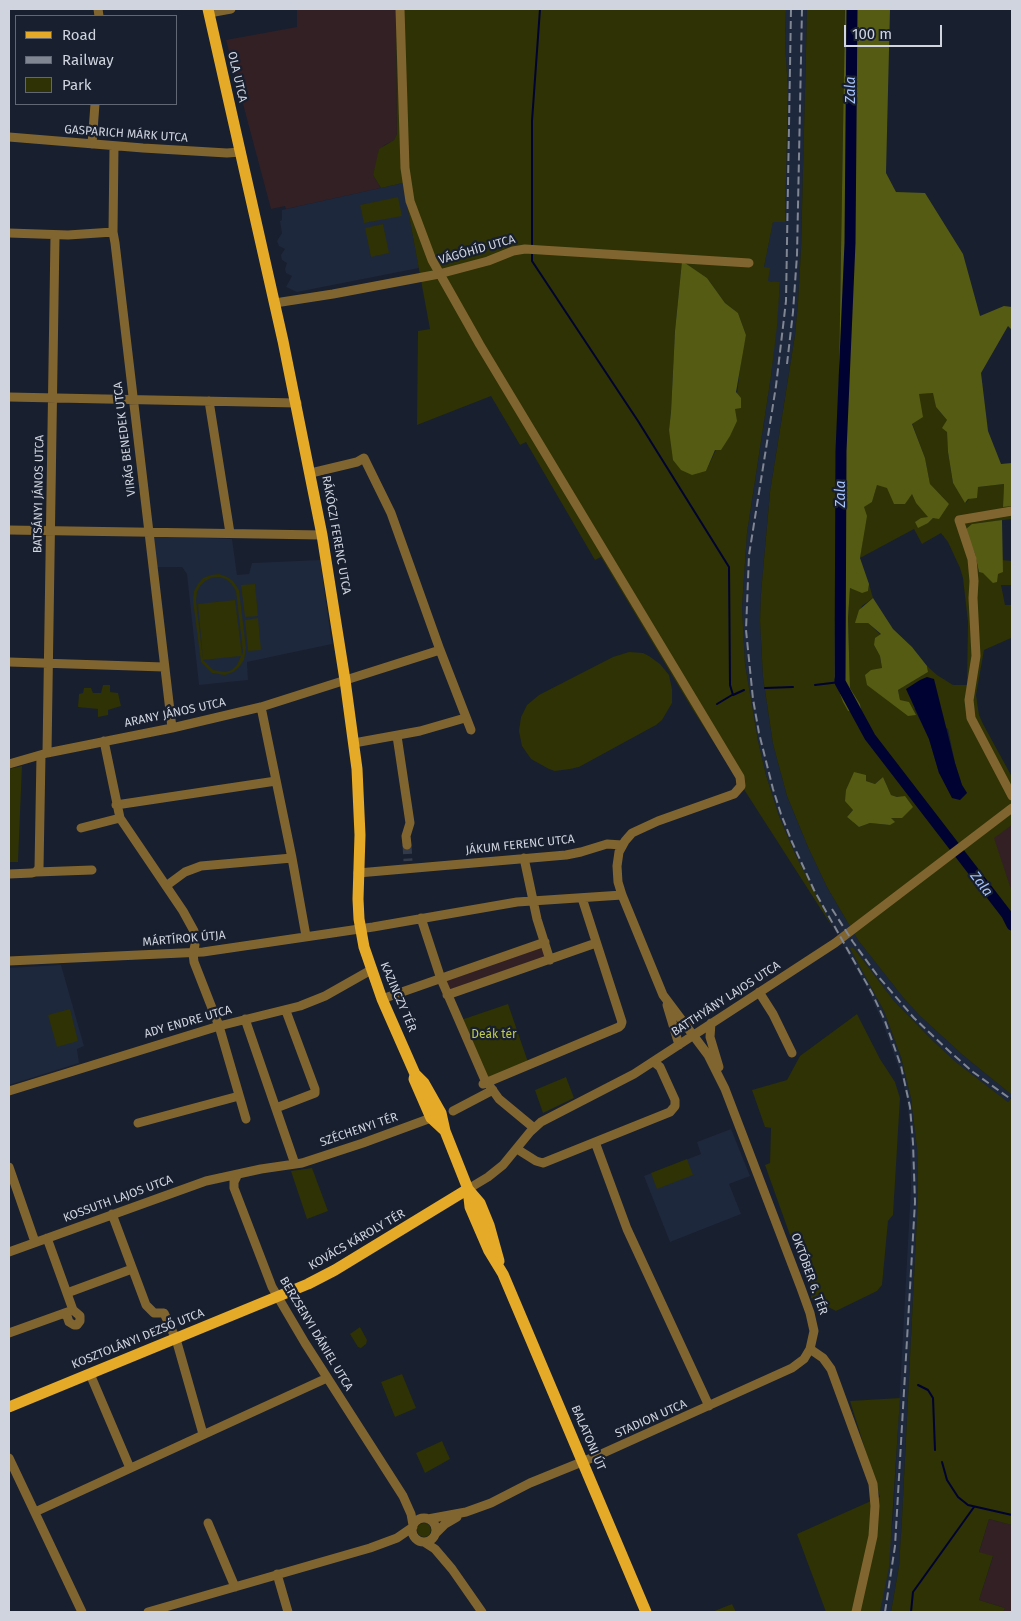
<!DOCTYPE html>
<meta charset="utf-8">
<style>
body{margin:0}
#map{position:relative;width:1021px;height:1621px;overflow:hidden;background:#181f2e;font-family:"Fira Sans",sans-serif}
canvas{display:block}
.frame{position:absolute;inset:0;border:10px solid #cfd4df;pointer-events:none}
.legend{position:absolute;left:15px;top:15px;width:162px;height:90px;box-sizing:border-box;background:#181f2e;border:1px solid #616775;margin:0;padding:6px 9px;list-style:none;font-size:15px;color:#cfd4df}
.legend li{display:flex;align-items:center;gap:10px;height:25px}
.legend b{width:25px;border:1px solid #616775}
.scale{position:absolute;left:844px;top:25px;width:98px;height:22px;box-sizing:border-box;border:2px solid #cfd4df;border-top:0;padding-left:6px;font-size:15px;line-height:18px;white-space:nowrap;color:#cfd4df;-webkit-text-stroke:4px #181f2e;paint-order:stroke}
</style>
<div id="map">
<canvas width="1021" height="1621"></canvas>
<div class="frame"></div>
<ul class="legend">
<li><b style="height:6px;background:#e5aa27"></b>Road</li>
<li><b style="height:6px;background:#808692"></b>Railway</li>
<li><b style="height:14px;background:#2e3204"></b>Park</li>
</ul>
<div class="scale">100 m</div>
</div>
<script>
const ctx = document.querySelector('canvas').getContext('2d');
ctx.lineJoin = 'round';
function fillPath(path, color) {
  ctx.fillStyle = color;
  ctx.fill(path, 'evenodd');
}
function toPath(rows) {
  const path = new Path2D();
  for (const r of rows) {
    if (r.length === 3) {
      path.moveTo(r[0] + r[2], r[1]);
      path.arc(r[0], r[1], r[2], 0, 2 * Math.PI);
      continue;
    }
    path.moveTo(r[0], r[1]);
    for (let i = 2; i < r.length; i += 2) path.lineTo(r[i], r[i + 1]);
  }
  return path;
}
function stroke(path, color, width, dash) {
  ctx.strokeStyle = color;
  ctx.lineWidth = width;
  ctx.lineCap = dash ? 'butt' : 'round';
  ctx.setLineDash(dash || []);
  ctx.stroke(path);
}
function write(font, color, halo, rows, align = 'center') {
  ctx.font = font + ' "Fira Sans",sans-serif';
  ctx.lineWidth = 4.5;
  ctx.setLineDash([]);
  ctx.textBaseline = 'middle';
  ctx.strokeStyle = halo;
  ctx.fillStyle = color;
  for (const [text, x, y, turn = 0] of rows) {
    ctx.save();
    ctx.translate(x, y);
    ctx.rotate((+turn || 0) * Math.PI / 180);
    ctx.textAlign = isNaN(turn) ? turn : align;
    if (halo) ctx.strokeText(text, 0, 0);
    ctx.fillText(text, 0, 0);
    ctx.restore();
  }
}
const commercial = toPath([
 [297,9,396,9,397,134,394,140,383,146,373,175,381,188,286,209,285,206,271,209,226,40,297,27],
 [1012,825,1012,892,993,837],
 [544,944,549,959,450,993,445,978],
 [989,1519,1012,1525,1012,1612,1003,1612,1005,1608,979,1600,993,1557,979,1553]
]);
const built = toPath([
 [786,9,807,9,801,249,798,302,795,335,770,492,761,593,760,621,763,677,773,744,787,796,808,847,827,887,858,940,902,996,919,1015,964,1056,1012,1095,1008,1102,957,1063,932,1040,894,1001,853,947,851,948,884,1011,901,1057,911,1098,917,1148,918,1177,917,1217,902,1518,899,1566,891,1612,880,1612,893,1518,911,1187,910,1130,907,1099,901,1074,882,1021,868,990,811,888,796,856,779,816,766,775,758,741,745,664,742,607,747,533,771,376,780,283,768,281,764,267,773,221,785,221,788,89,785,43],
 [403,183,419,268,297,292,286,287,292,276,286,273,285,269,287,263,282,260,281,255,285,249,279,246,277,241,282,233,280,221,282,220,282,210],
 [153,536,232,539,237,575,249,574,252,563,320,560,332,644,247,662,248,680,199,685,187,574,182,567,155,567],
 [61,965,84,1046,77,1049,79,1063,9,1085,9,968],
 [731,1129,750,1176,729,1184,741,1214,670,1242,644,1176,701,1154,697,1142]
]);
const green = toPath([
 [396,9,786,9,785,43,788,89,785,222,773,222,764,267,770,268,768,281,780,282,777,326,771,376,747,533,742,607,745,664,758,741,766,775,779,816,796,856,833,928,693,710,601,557,595,560,526,442,520,445,491,396,417,425,418,331,430,329,403,183,381,188,373,175,379,149,394,140,397,134],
 [682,262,707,278,725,303,738,313,746,335,742,353,735,409,706,471,669,430,671,412,675,331],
 [807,9,845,9,834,677,848,711,862,714,860,704,850,688,848,618,850,588,868,591,869,584,873,598,862,606,856,623,868,623,881,635,874,645,880,656,882,668,900,700,898,690,928,672,927,666,937,675,953,685,967,685,968,622,963,578,960,568,948,542,941,533,922,544,914,529,860,558,863,538,863,507,872,502,877,484,912,493,916,503,929,517,928,523,933,518,930,484,925,458,912,423,919,394,934,393,936,407,947,420,948,452,953,483,966,503,978,487,1004,484,1003,506,1012,506,1012,519,972,524,968,537,975,554,979,572,998,573,1003,571,1002,560,1012,561,1012,585,1001,585,1005,605,1012,605,1012,641,1011,638,984,650,976,695,979,715,983,724,1012,777,1012,825,994,838,1012,892,1012,1095,964,1056,919,1015,902,996,858,940,827,887,808,847,787,796,773,744,763,677,760,621,761,593,770,492,795,335,798,302,801,249],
 [914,708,948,729,955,763,962,785,967,793,939,773,929,739],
 [883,777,891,795,897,797,890,818,890,825,870,823,859,827,847,817,853,810,866,781,875,784],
 [398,197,402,216,364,223,360,205],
 [383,224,389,253,371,257,365,228],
 [219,574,227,577,233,581,239,590,246,648,244,660,239,667,233,672,225,675,212,673,201,662,193,601,194,591,198,584,203,578,211,575],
 [219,577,226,579,231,583,236,591,243,652,242,655,235,600,198,604,203,659,196,601,197,592,200,586,205,581,211,578],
 [241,656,237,665,232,670,225,672,213,670,203,660],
 [255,584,258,616,245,617,241,585],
 [258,618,261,650,248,651,245,620],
 [629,652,643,653,649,656,660,664,669,675,672,689,672,703,662,720,656,725,579,767,570,769,555,771,549,769,531,759,522,746,519,731,521,717,527,705,539,695,613,657],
 [103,685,110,685,110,692,118,693,121,706,108,710,108,715,98,717,98,709,78,707,79,694,83,693,84,688,91,688,93,693,101,693],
 [22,766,18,862,9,862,9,769],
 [853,947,894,1001,932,1040,957,1063,1008,1102,1012,1097,1012,1525,989,1519,979,1552,993,1556,979,1600,1005,1608,1003,1612,891,1612,899,1566,902,1518,917,1217,918,1177,917,1148,911,1098,901,1057,884,1011,850,948],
 [508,1004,528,1062,488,1079,461,1020],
 [70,1009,78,1041,57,1047,48,1015],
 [857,1014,880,1059,895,1082,900,1098,893,1215,888,1221,882,1285,877,1291,836,1311,811,1298,812,1284,806,1280,765,1165,770,1163,771,1128,765,1127,752,1090,787,1080,800,1056],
 [566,1077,574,1098,543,1113,535,1090],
 [687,1159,693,1175,657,1189,651,1173],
 [312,1168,328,1211,307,1219,291,1171],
 [360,1327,367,1340,366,1344,361,1348,358,1347,350,1334],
 [402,1374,416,1408,395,1417,381,1382],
 [900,1398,889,1567,880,1612,826,1612,797,1534,880,1497,850,1401],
 [442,1441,450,1459,425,1473,416,1453],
 [424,1530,7],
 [732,1604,736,1612,712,1612]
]);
const forest = toPath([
 [845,9,890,9,886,173,896,192,925,193,963,254,980,316,1004,306,1012,307,1012,330,1008,326,981,373,988,431,1001,464,1012,463,1012,506,1003,507,1004,484,978,487,977,498,968,499,965,503,953,483,948,452,947,432,942,428,947,420,936,407,933,393,919,394,923,417,912,424,925,458,930,484,949,504,939,519,933,518,928,523,918,528,915,522,921,518,928,517,916,503,912,494,905,504,894,504,887,488,877,485,872,502,864,507,867,516,860,558,869,584,868,591,862,593,850,588,848,618,850,688,860,704,862,714,848,711,843,702,834,677],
 [682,261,707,278,725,303,738,313,746,335,736,392,741,398,741,408,735,409,737,421,730,436,721,450,715,450,706,471,692,475,681,470,673,460,669,430,671,412,675,331],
 [1002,520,1003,572,998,574,997,582,993,583,983,573,979,572,975,554,968,537,966,529,972,524],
 [873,598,893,629,912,647,927,666,928,672,898,690,900,700,909,702,916,715,908,716,867,685,865,675,871,670,882,668,880,656,874,645,875,638,881,634,868,623,855,623,859,610],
 [854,772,866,775,866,781,875,784,883,777,891,795,897,797,905,796,913,807,902,818,891,818,895,822,890,825,870,823,859,827,847,817,853,810,845,801,846,790]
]);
const water = toPath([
 [927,677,934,679,955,763,962,785,967,793,960,800,952,798,939,773,929,739,906,689,920,680]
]);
const stream = toPath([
 [532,246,532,121,540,9],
 [532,253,532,261,638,421,729,567,730,685,733,695,744,690],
 [815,685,840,682],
 [765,688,793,687],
 [717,704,732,695],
 [918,1385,928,1390,933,1398,935,1450],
 [942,1462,947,1480,958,1497,968,1505,1012,1515],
 [911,1612,913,1592,974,1507]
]);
const river = toPath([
 [852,9,850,243,841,451,840,682,870,737,1007,915,1012,925]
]);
const minorTunnel = toPath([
 [407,845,408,861]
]);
const minor = toPath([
 [98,9,99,16],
 [400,9,405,168,410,201,432,260,480,345,740,777,741,786,734,794,658,821,632,833,625,841,619,852,617,866,618,882,622,895,663,995,708,1055,725,1089,801,1288,810,1313,814,1331,810,1349,804,1359,792,1368,599,1455,530,1483,491,1503,466,1512,428,1519],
 [209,13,231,9],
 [9,137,143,148,227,153,241,152],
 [92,144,95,104],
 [114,146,113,232,115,243,172,728],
 [9,233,68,235,113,232],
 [275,303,333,294,439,274,488,261,513,251,525,249,749,263],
 [9,397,297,403],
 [209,401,230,533],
 [311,473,357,462,364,458,391,513,440,650,471,730],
 [1012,511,959,520,972,559,974,581,973,598,976,656,969,700,971,718,1012,796],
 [9,530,322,535],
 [9,662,164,667],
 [261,707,292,858,306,936],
 [397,736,410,823,406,836,407,845],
 [104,741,120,818,183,911,194,931],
 [354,743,420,731,465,718],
 [47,753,55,236],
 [9,764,47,753,172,728,261,707,440,650],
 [116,805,276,781],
 [81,828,120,818],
 [524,858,537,919,550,960],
 [36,872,92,870],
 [358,873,566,855,581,852,607,844,622,845],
 [9,874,32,873,36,872,39,868,41,755],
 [166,886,185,872,201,866,292,858],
 [421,918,441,979,484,1078,499,1099,534,1128],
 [195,945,193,953,194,962,219,1026,246,1119],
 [9,961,203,952,373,927,517,902,622,895],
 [759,992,773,1014,792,1053],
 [447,995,596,943],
 [382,999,545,942],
 [667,1005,679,1045],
 [245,1019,295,1164],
 [711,1023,710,1037,719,1067],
 [483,1084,619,1027,621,1025,622,1022,582,898],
 [9,1091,219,1026,300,1006,325,996,371,970],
 [276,1108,315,1093,315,1089,286,1011],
 [453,1111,493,1090],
 [138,1123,239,1096],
 [595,1142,627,1229,709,1406],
 [517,1149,536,1161,543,1163,670,1112,675,1106,675,1100,660,1067,654,1062],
 [9,1167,35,1242],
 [238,1174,234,1182,234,1188,272,1287,305,1343,403,1496,411,1514,413,1525],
 [468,1189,488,1177,503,1165,530,1132,541,1122,634,1074,835,943,1012,808],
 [112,1214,146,1305,154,1313,164,1313,176,1339,203,1434],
 [47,1238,73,1310],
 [9,1252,206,1181,261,1169,302,1163,363,1143,431,1118],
 [67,1293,132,1269],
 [9,1333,73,1310,80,1316,80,1321,77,1325,74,1325,69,1322,67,1316,63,1314],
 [810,1349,823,1358,831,1369,873,1484,875,1506,873,1536,856,1612],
 [90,1374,130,1468],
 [9,1458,82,1612],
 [35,1512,327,1378],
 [424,1530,12],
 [208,1523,235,1587],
 [436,1533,445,1524,457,1517],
 [424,1542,435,1549,452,1569,482,1612],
 [277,1574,288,1612],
 [148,1612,370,1548,397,1538,413,1527]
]);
const major = toPath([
 [208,9,283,341,322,535,345,680,357,769,360,835,358,899,359,919,364,947,382,999,415,1074,424,1083,441,1113,445,1131,468,1189,470,1207,489,1251,503,1274,646,1612],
 [415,1075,414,1079,431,1118,445,1131],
 [468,1189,480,1203,489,1225,499,1261],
 [9,1407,308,1284,335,1270,468,1189]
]);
const rail = toPath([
 [791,9,786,301,776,386,749,555,746,630,753,699,759,733,773,789,781,814,792,842,814,890,872,993,885,1021,901,1066,910,1107,913,1143,915,1202,895,1546,885,1612],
 [787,364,793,312,797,255,802,9],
 [832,909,853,942,877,975,914,1018,949,1051,973,1072,1012,1100]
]);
const streetNames = [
 ["OLA UTCA",237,77,77],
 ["GASPARICH MÁRK UTCA",126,134,4],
 ["VÁGÓHÍD UTCA",477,250,-16],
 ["VIRÁG BENEDEK UTCA",125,439,-97],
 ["BATSÁNYI JÁNOS UTCA",39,494,-89],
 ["RÁKÓCZI FERENC UTCA",336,535,80],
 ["ARANY JÁNOS UTCA",175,713,-12],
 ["JÁKUM FERENC UTCA",520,845,-6],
 ["MÁRTÍROK ÚTJA",184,939,-5],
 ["KAZINCZY TÉR",398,997,67],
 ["BATTHYÁNY LAJOS UTCA",726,999,-33],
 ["ADY ENDRE UTCA",188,1022,-16],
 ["SZÉCHENYI TÉR",359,1130,-19],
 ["KOSSUTH LAJOS UTCA",118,1199,-20],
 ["KOVÁCS KÁROLY TÉR",357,1240,-30],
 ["OKTÓBER 6. TÉR",809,1274,70],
 ["BERZSENYI DÁNIEL UTCA",316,1334,59],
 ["KOSZTOLÁNYI DEZSŐ UTCA",138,1339,-22],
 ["STADION UTCA",651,1419,-24],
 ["BALATONI ÚT",588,1438,67]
];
const parkNames = [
 ["Deák tér",494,1035]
];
const waterNames = [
 ["Zala",851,90,-90],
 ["Zala",841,494,-90],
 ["Zala",981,884,53]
];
fillPath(commercial, '#332024');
fillPath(built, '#1e283c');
fillPath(green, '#2e3204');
fillPath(forest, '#555b12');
fillPath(water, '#000231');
stroke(stream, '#000231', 2);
stroke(river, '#000231', 11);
stroke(minorTunnel, '#333a49', 9, [9, 4.5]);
stroke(minor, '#816530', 9);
stroke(major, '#e5aa27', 11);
stroke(rail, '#808692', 2, [8, 4]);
write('12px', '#cfd4df', '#181f2e', streetNames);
write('12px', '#bfcb50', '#181f2e', parkNames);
write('italic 14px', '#a6c3fd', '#181f2e', waterNames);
</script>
